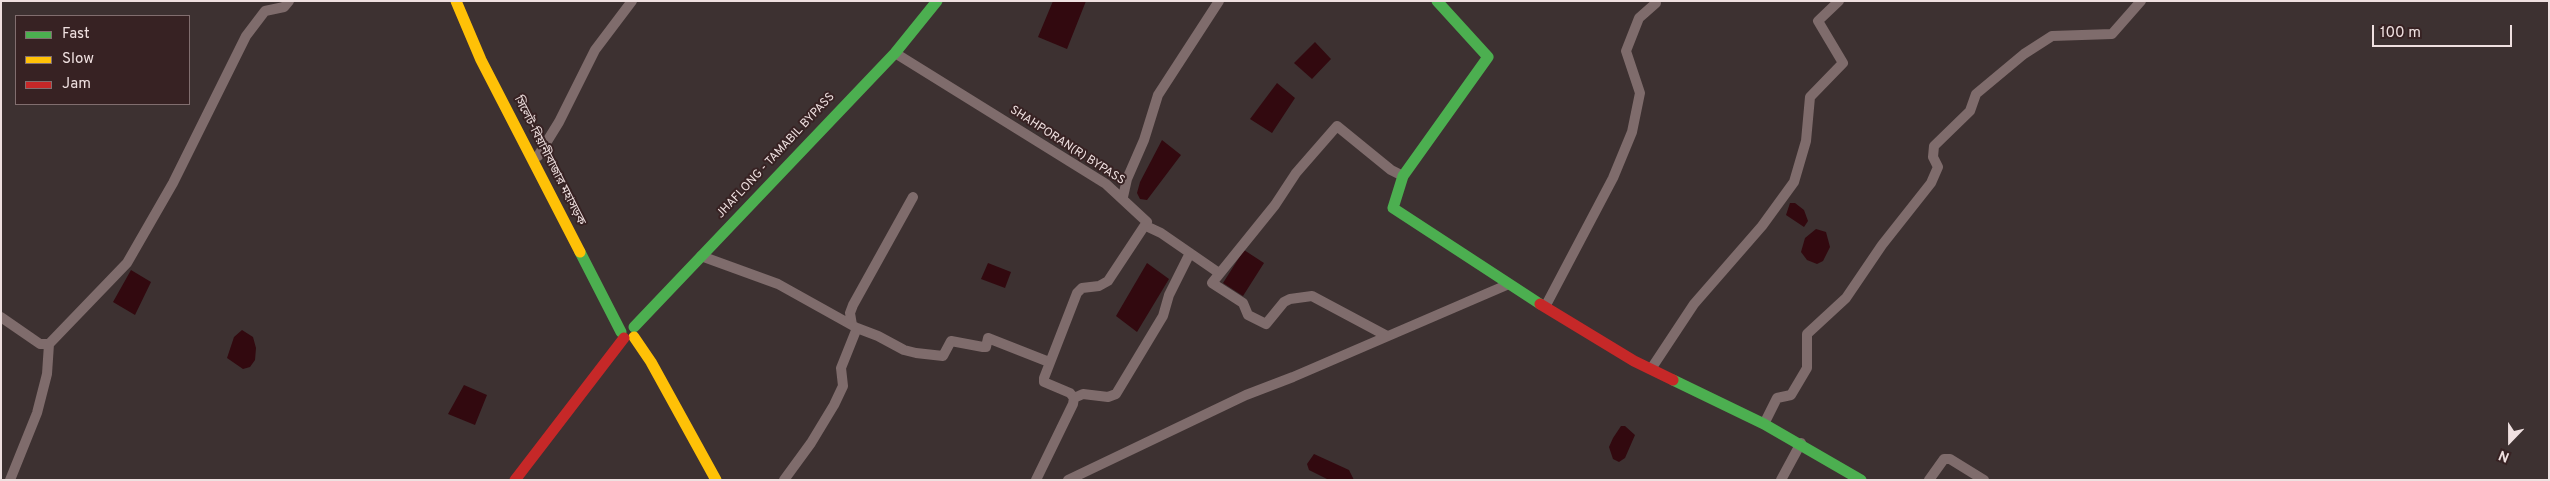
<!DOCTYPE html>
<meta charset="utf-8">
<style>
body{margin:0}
#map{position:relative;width:2550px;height:481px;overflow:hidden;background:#3d3131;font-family:Overpass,sans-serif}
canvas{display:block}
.frame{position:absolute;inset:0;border:2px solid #efe0e0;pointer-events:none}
.legend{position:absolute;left:15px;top:15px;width:175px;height:90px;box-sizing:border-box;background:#372223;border:1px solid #816e6f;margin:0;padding:6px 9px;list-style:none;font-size:15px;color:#efe0e0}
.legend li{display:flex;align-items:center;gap:10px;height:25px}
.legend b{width:25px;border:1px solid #816e6f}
.north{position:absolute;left:2485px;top:416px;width:50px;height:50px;-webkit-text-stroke:4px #372223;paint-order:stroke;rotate:202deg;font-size:14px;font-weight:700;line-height:20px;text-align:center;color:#efe0e0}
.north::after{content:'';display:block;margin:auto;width:18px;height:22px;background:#efe0e0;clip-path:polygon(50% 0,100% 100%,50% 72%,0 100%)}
.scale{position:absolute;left:2372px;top:25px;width:140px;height:22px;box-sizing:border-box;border:2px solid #efe0e0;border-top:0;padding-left:6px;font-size:15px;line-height:18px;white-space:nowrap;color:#efe0e0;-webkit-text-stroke:4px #372223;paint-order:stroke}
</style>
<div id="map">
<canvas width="2550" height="481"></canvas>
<div class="frame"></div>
<ul class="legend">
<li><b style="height:6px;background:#4caf50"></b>Fast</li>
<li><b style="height:6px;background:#ffc107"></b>Slow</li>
<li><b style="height:6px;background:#c62828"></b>Jam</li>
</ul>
<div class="north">N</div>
<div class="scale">100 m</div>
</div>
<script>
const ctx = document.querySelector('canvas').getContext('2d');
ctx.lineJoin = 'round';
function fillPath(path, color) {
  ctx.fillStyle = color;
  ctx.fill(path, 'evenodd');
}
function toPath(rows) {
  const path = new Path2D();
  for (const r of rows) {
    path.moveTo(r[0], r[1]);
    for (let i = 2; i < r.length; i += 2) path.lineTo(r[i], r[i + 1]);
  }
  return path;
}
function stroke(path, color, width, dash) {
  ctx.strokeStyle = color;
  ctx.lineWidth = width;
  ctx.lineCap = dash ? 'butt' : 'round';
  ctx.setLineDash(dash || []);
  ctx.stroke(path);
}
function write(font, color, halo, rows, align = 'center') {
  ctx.font = font + ' Overpass,"Noto Sans Bengali",sans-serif';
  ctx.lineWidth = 4;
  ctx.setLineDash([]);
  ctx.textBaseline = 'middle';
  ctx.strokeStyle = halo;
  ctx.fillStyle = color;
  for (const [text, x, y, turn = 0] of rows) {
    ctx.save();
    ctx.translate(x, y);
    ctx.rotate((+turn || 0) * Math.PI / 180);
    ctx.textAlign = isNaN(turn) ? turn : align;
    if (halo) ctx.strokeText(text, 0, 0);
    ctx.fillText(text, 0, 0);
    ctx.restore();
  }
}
const water = toPath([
 [1053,1,1086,1,1067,49,1038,37],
 [1315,42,1331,59,1312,79,1294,63],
 [1277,83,1295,98,1272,133,1250,119],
 [1162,140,1181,155,1147,200,1140,199,1137,193,1140,182],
 [1790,203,1795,203,1804,210,1808,221,1804,227,1786,215],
 [1816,229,1826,232,1830,247,1823,261,1817,264,1807,260,1801,252,1805,238],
 [1244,250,1264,263,1243,296,1223,283],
 [988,263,1011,272,1005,288,981,279],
 [1147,263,1169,279,1137,332,1116,316],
 [131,270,151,282,135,315,113,302],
 [242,330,253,337,256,348,255,360,250,367,243,369,227,358,234,337],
 [464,385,487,395,475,425,448,414],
 [1621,426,1625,426,1635,435,1625,458,1619,462,1613,459,1609,447,1613,438],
 [1314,454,1349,470,1354,480,1329,480,1309,470,1307,464]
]);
const street = toPath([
 [895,53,1106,184,1147,222,1108,281,1099,286,1082,288,1077,293,1044,378,1044,382,1070,393,1074,398,1073,404,1036,480],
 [538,156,559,122,595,50,632,1],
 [1123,197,1127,179,1144,140,1158,95,1219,1],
 [1146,226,1161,233,1219,273],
 [701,256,778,284,857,328,841,368,843,386,834,405,811,443,784,480],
 [1545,307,1613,178,1632,132,1640,93,1626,51,1639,18,1656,3],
 [1,317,40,344,49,344,127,263,173,183,246,36,265,11,284,7,289,1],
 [852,325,850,313,853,305,913,197],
 [857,328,878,336,904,350,916,353,943,356,951,341,983,347,986,347,988,338,1049,362],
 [1387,336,1312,296,1290,299,1284,302,1266,324,1248,315,1243,303,1212,283,1275,205,1296,173,1337,126,1391,170,1403,176],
 [1651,369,1694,304,1762,226,1794,182,1806,141,1810,97,1843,63,1818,21,1839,1],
 [1074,398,1083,394,1108,397,1116,394,1163,316,1169,295,1190,253],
 [1764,424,1777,398,1791,395,1807,368,1807,334,1846,298,1882,245,1931,183,1938,167,1933,157,1934,146,1970,111,1976,94,2024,54,2052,36,2112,34,2141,1],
 [10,480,37,413,47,374,49,344],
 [1068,480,1246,395,1293,377,1509,284],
 [1781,480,1801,443],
 [1929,480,1944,459,1950,459,1984,480]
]);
const fast = toPath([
 [1437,1,1488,57,1403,176,1393,208,1540,304],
 [580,252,621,332],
 [634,327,895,53,937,1],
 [1673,380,1764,424,1861,480]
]);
const slow = toPath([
 [456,1,481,60,580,252],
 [634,337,651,362,716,480]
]);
const jam = toPath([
 [1540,304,1634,361,1673,380],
 [515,480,624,338]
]);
const streetNames = [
 ["SHAHPORAN(R) BYPASS",1067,146,33],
 ["JHAFLONG - TAMABIL BYPASS",776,156,-47],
 ["সিলেট-বিয়ানীবাজার মহাসড়ক",549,161,63]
];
fillPath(water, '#32090f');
stroke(street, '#7f6c6c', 10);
stroke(fast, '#4caf50', 11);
stroke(slow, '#ffc107', 11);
stroke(jam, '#c62828', 11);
write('12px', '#efe0e0', '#372223', streetNames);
</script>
